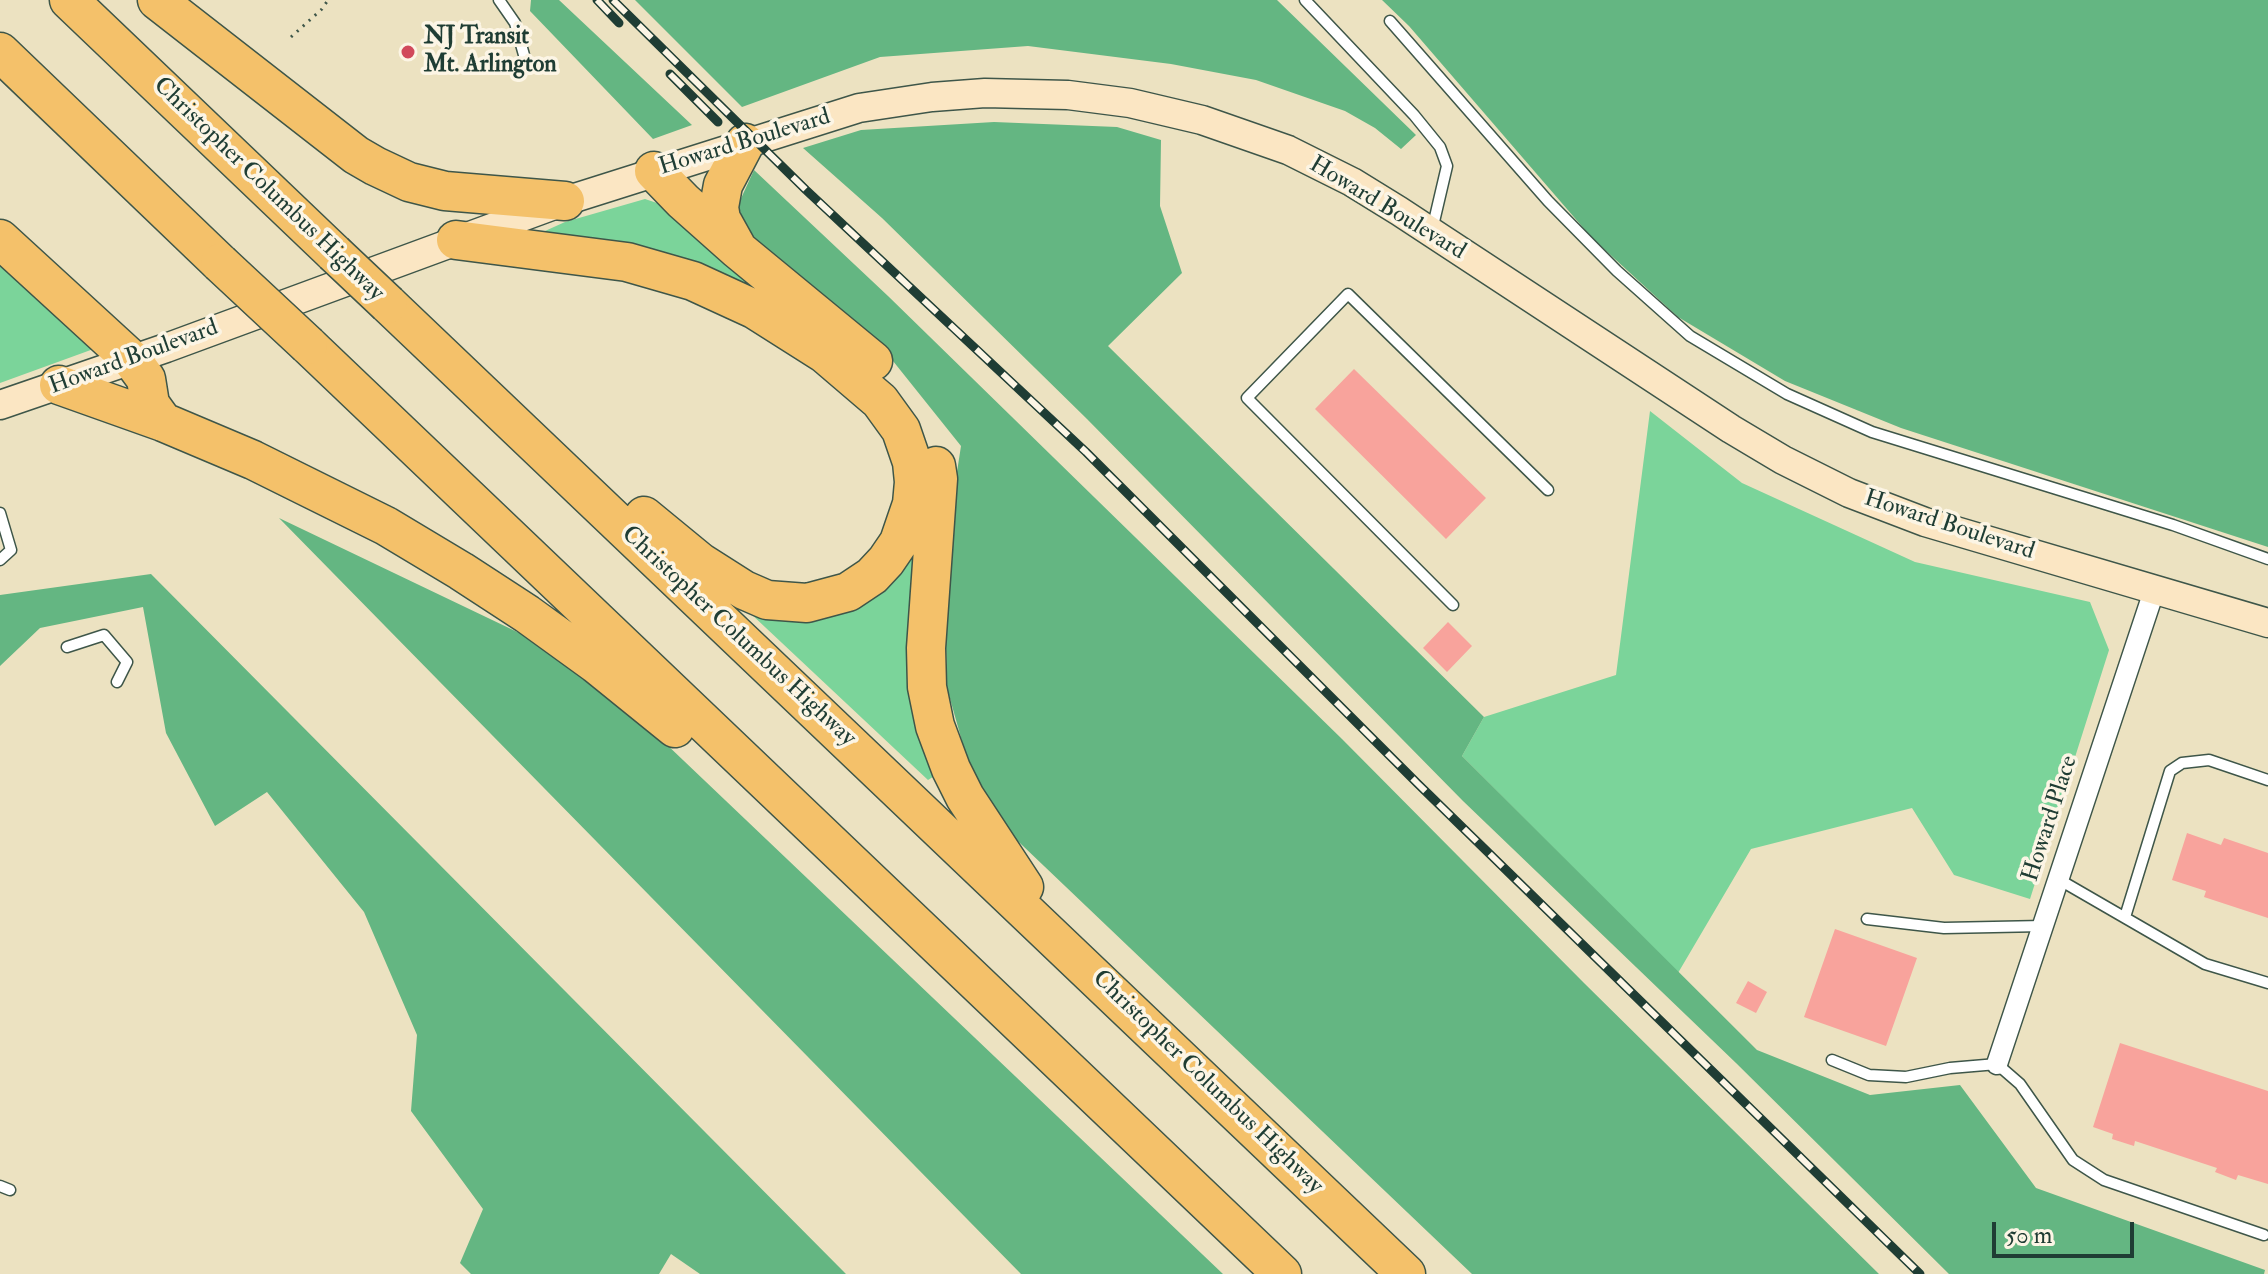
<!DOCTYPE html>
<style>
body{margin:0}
#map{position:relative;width:2268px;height:1274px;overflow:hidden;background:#ece2c1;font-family:"IM FELL Double Pica",serif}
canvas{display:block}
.scale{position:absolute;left:1992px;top:1222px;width:142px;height:36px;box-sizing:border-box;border:4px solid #1f3d34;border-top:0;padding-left:10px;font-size:24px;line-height:28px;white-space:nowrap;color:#1f3d34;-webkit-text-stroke:6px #fcf5e5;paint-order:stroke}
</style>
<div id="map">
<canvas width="2268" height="1274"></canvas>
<div class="scale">50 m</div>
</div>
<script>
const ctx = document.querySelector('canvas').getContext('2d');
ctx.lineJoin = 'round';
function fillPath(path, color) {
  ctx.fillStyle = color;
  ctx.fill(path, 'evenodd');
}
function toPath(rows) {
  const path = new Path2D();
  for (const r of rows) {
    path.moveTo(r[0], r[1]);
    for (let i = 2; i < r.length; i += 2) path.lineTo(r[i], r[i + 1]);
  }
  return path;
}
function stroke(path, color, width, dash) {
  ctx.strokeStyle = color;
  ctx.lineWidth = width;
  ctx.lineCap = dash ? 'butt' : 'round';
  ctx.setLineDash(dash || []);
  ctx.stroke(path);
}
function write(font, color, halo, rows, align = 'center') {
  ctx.font = font + ' "IM FELL Double Pica",serif';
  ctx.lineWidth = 7;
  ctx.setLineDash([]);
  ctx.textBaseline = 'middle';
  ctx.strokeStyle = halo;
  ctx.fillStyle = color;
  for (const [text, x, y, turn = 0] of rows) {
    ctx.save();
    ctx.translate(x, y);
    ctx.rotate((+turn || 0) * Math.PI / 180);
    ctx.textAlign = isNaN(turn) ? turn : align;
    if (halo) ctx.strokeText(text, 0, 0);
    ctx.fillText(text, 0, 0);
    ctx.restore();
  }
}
const green = toPath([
 [645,199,663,205,866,370,900,404,909,419,916,435,925,471,913,663,918,709,936,775,928,780,717,582,747,601,771,609,809,613,842,604,879,582,904,551,915,529,922,504,922,472,914,435,898,406,864,371,832,346,750,296,675,265,640,255,548,238,545,231,565,222],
 [0,254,99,347,0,383],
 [1650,411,1742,483,1915,562,2090,602,2109,650,2030,899,1954,875,1912,808,1751,849,1678,973,1462,756,1484,717,1616,675]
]);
const forest = toPath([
 [531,0,559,0,692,125,653,139,530,11],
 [635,0,1277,0,1416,135,1401,149,1375,128,1345,111,1256,80,1171,64,1028,46,880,57,742,107],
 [1382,0,2268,0,2268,547,1901,428,1785,381,1678,317,1592,238,1409,26],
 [994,122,1117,127,1161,140,1160,206,1182,273,1108,346,1484,717,1462,756,1757,1050,1870,1095,1960,1085,2036,1188,2265,1270,2264,1274,1949,1274,1736,1063,1463,801,1087,419,882,218,803,148,861,130],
 [754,170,888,296,1342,739,1584,983,1879,1274,1472,1274,980,805,947,688,944,556,961,446,893,361,747,232,738,205],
 [279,518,580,662,1223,1274,1021,1274],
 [151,574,846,1274,700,1274,671,1254,659,1274,471,1274,460,1263,483,1209,411,1111,417,1035,364,912,267,792,215,826,166,733,143,607,40,628,0,666,0,595]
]);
const building = toPath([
 [1354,369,1486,498,1446,539,1315,409],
 [1448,622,1472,646,1447,672,1423,648],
 [2187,833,2221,845,2224,838,2268,853,2268,918,2204,897,2206,891,2172,880],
 [1835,929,1917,958,1886,1046,1804,1017],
 [1748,981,1767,992,1756,1013,1736,1003],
 [2120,1043,2268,1091,2268,1184,2238,1175,2236,1180,2215,1172,2217,1168,2135,1141,2134,1146,2112,1139,2113,1134,2093,1127]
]);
const path = toPath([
 [291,37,322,9,328,0]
]);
const lane = toPath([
 [499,0,515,23,524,55],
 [1305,0,1414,115,1440,147,1447,166,1432,230],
 [1390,21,1548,201,1617,271,1690,336,1787,394,1872,432,2173,525,2268,559],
 [0,513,11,550,0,560],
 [1453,605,1247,398,1348,294,1548,490],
 [67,647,104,635,127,662,117,682],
 [2058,879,2205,964,2268,983],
 [2125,917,2170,771,2182,763,2209,760,2268,780],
 [1867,919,1944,928,2043,926],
 [1832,1060,1869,1075,1906,1077,1950,1068,1997,1064,2020,1084,2073,1160,2104,1180,2264,1235],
 [0,1186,10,1190]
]);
const street = toPath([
 [1997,1064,2154,591]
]);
const secondary = toPath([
 [0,405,166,348,565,201,859,108,932,97,985,93,1068,95,1130,103,1202,120,1288,150,1352,182,1399,211,1731,429,1783,460,1849,493,1925,522,2268,623]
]);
const highway = toPath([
 [69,0,334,253],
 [157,0,356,155,375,166,409,182,445,191,565,201],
 [0,52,220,263],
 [654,171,683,201,737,249,873,361],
 [0,239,132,360,146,379,150,404,163,422],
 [456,240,627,262,693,281,754,309,825,354,880,401,901,430,912,462,914,482,912,504,899,542,886,561,872,576,848,592,807,603,767,600,744,590,700,562,644,516],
 [736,246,721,219,719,207,723,185,745,143],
 [388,304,1406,1274],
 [308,345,1282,1274],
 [59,385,163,422,253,460,386,526,461,571,527,614,596,664,675,728],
 [936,466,938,479,926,648,927,687,935,726,951,769,965,797,1024,887]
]);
const rail = toPath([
 [597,0,619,23],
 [613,0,806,190,1086,452,1417,783,1920,1274],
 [670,74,718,122]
]);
const highwayBridge = toPath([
 [334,253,388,304],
 [220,263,308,345]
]);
const markers = [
 [408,52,8,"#d1495b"]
];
const poiNames = [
 ["NJ Transit",424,38],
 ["Mt. Arlington",424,66]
];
const streetNames = [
 ["Howard Boulevard",745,143,-17],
 ["Christopher Columbus Highway",268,190,44],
 ["Howard Boulevard",1387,209,31],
 ["Howard Boulevard",134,358,-20],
 ["Howard Boulevard",1949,526,18],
 ["Christopher Columbus Highway",738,637,43],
 ["Howard Place",2051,819,-72],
 ["Christopher Columbus Highway",1207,1083,44]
];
fillPath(green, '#7bd49a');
fillPath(forest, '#64b682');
fillPath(building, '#f8a39c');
stroke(lane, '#3e5649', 13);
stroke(street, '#3e5649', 23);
stroke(secondary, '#3e5649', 31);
stroke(highway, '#3e5649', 41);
stroke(path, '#3e5649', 3, [2, 6]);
stroke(lane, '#fff', 10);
stroke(street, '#fff', 20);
stroke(secondary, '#fbe6c3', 28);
stroke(highway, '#f4c16a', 38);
stroke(rail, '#1f3d34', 9);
stroke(rail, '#fcf5e5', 6, [18]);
stroke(highwayBridge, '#3e5649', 41, []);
stroke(highwayBridge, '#f4c16a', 38);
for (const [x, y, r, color] of markers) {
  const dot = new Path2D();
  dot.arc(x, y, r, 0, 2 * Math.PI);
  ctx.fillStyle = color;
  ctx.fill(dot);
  stroke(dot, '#fcf5e5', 3);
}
write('bold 24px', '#1f3d34', '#fcf5e5', poiNames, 'left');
write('24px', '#1f3d34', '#fcf5e5', streetNames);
</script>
